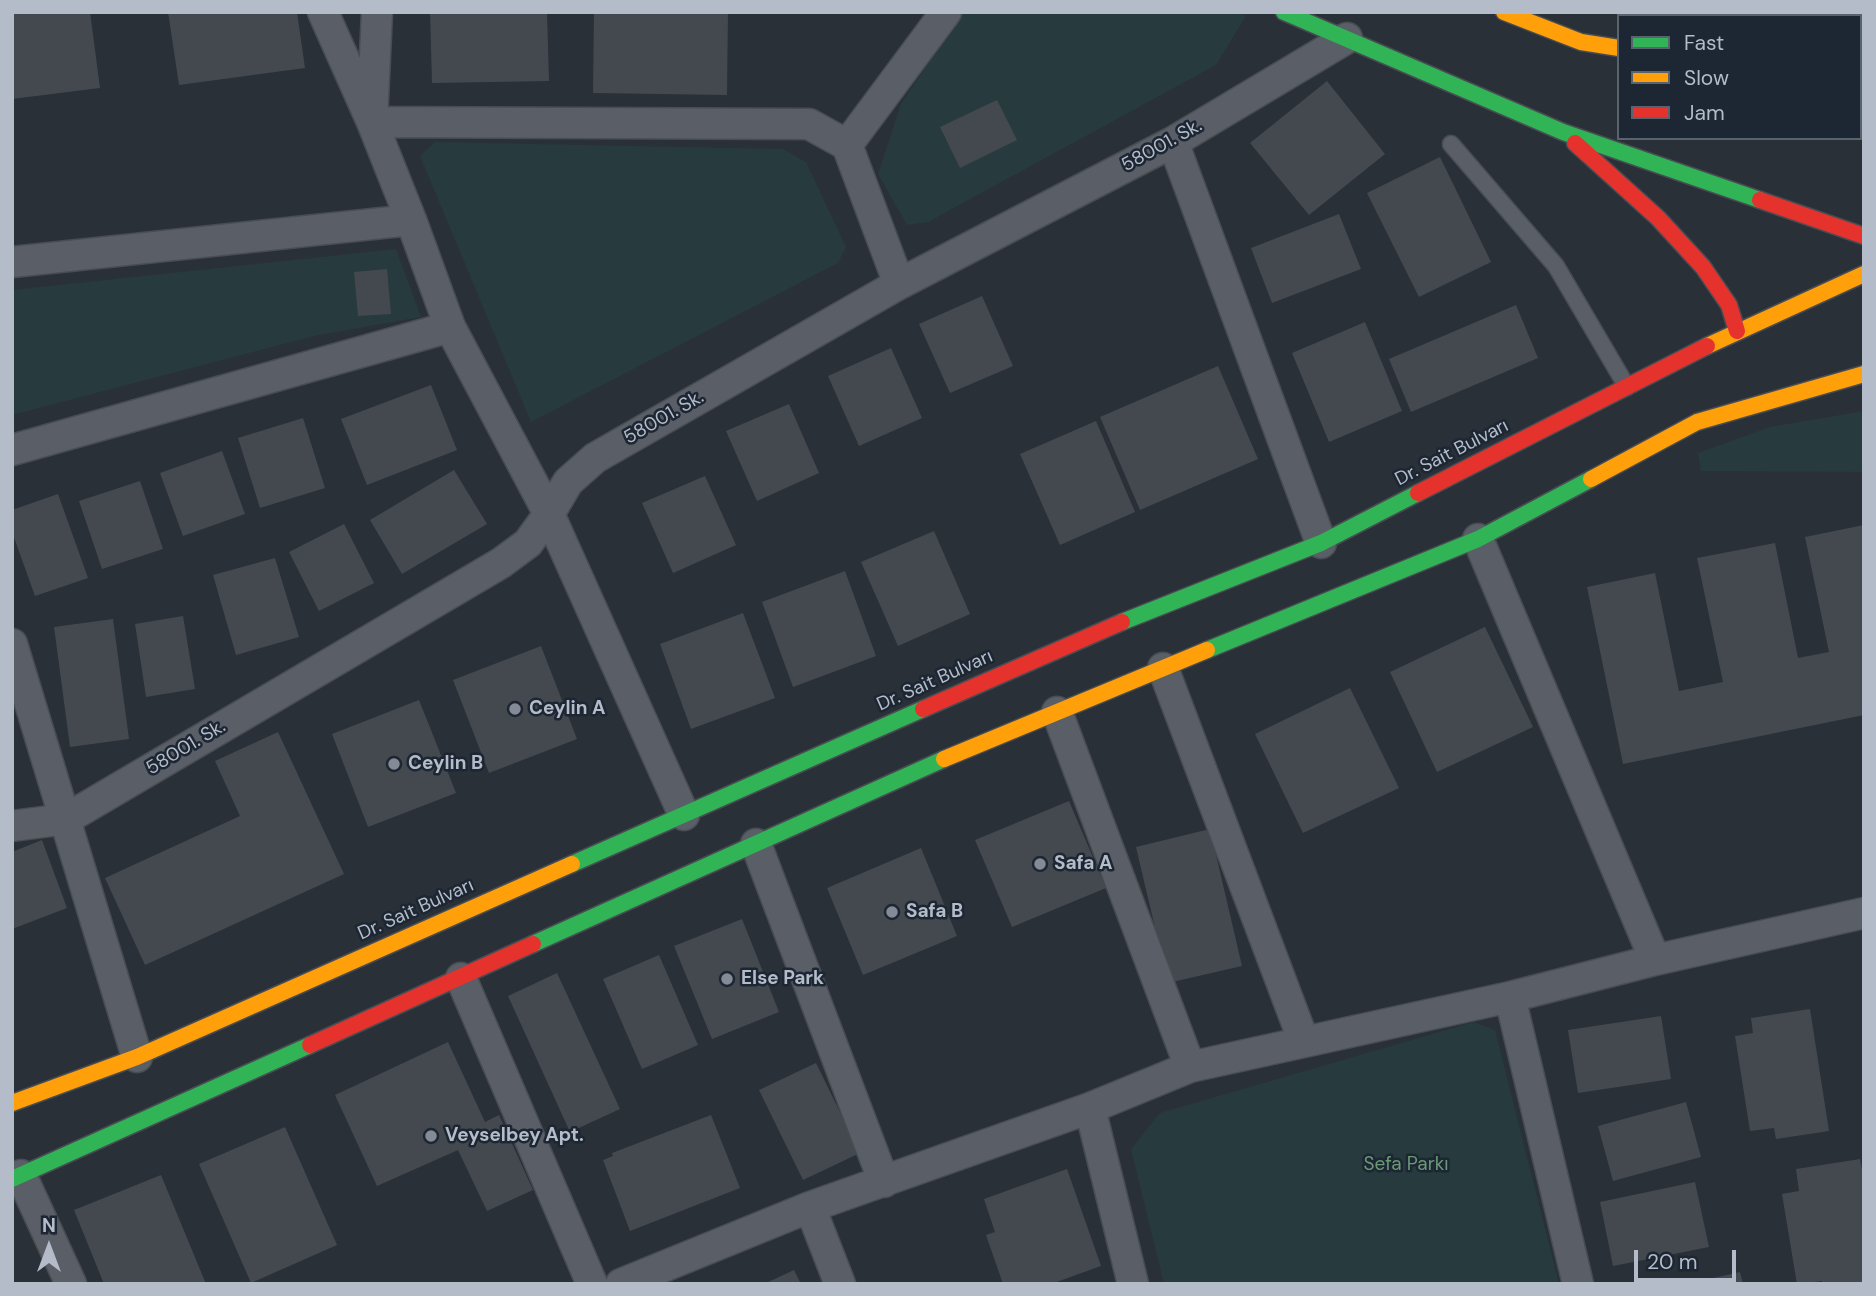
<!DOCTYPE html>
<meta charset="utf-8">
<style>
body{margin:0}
#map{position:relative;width:1876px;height:1296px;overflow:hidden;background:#2a3038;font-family:"DM Sans",sans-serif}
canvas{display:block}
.frame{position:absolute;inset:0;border:14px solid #b4bcc9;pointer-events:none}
.legend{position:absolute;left:1617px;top:14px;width:245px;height:126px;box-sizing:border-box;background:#1d2633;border:2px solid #59626f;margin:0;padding:9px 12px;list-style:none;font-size:21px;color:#b4bcc9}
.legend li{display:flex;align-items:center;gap:14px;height:35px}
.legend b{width:35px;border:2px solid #59626f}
.north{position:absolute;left:14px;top:1212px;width:70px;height:70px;-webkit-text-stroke:5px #1d2633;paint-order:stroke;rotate:0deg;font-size:19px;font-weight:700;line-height:28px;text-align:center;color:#b4bcc9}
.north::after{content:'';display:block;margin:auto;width:24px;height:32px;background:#b4bcc9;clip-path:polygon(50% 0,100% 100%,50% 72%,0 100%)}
.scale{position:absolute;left:1634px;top:1250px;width:102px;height:32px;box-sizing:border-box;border:4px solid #b4bcc9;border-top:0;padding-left:9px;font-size:21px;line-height:24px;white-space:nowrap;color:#b4bcc9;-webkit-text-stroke:5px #1d2633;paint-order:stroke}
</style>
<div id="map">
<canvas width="1876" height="1296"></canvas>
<div class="frame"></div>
<ul class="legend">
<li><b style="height:9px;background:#30b455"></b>Fast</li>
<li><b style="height:9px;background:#ff9f0a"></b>Slow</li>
<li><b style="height:9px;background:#e5322d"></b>Jam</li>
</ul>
<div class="north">N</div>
<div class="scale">20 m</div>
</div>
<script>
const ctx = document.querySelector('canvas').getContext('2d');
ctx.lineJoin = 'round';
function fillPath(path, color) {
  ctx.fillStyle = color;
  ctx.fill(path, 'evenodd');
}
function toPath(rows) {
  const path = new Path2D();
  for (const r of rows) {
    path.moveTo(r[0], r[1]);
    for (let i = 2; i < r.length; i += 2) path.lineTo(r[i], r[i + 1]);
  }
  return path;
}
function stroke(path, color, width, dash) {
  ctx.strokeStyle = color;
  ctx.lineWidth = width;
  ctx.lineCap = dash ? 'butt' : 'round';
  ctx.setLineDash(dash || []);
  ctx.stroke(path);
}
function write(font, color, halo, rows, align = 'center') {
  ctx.font = font + ' "DM Sans",sans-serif';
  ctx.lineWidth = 5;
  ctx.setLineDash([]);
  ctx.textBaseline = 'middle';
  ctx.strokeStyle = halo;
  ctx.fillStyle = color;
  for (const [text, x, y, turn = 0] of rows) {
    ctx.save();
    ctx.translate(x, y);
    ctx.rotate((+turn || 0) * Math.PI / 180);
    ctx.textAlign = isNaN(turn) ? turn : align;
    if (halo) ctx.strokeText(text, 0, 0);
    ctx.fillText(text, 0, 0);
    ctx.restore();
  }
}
const green = toPath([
 [963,12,1237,12,1246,16,1216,65,928,222,907,225,878,174,901,104],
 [435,142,783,149,806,162,846,247,838,263,531,422,420,156],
 [396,249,421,317,314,336,12,415,12,290],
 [1864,411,1864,472,1701,471,1698,453,1770,427],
 [1474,1022,1495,1030,1559,1284,1164,1284,1131,1149,1160,1113]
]);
const building = toPath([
 [12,12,90,12,100,88,12,99],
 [168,12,297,12,305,68,179,85],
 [430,12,547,12,549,81,432,83],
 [594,12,728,12,727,95,593,93],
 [1837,12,1864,12,1864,23,1860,23,1860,16,1837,16],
 [1327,81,1385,154,1309,215,1250,143],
 [997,100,1017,140,960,168,940,127],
 [1440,157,1491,262,1419,297,1367,193],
 [1339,214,1361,269,1272,303,1251,248],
 [387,269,391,314,358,316,354,272],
 [982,296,1013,366,950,393,919,324],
 [1516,305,1538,358,1411,412,1389,359],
 [1365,322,1402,411,1329,442,1292,353],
 [891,348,922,418,859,446,828,376],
 [1218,366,1258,459,1140,510,1100,417],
 [431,385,457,450,367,485,341,419],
 [789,404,819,473,757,501,726,431],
 [303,418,325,488,260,508,238,438],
 [1096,421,1135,512,1060,545,1020,454],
 [222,451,245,514,183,536,160,473],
 [454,470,487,524,402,574,370,520],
 [705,476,736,545,673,573,642,503],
 [140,481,163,549,102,569,79,501],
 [58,494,88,578,35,596,12,532,12,510],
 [344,524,374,583,319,611,289,552],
 [1864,525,1864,715,1623,764,1587,587,1655,573,1679,691,1723,682,1697,558,1775,543,1798,658,1829,652,1805,537],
 [934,531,970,614,898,646,861,562],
 [275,558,299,637,236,655,213,575],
 [845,571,876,656,793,687,762,602],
 [743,613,775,698,691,729,660,644],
 [183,616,195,689,146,697,135,624],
 [113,619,129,739,70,747,54,627],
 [1485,627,1533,727,1437,772,1390,672],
 [541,646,577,739,489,773,453,680],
 [1350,688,1399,788,1303,833,1255,734],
 [419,700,456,793,368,827,332,734],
 [278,732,344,874,145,965,105,878,240,816,215,761],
 [1069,801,1106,888,1012,927,975,840],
 [1210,829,1242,966,1168,983,1136,847],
 [42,840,67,908,12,929,12,852],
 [921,848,957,936,863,975,827,888],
 [742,919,779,1012,712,1039,674,946],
 [659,955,698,1045,642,1069,603,979],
 [557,973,620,1109,570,1132,508,996],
 [1810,1009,1829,1131,1776,1139,1774,1128,1750,1131,1735,1036,1753,1033,1751,1018],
 [1661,1016,1671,1079,1578,1093,1568,1030],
 [448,1042,485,1122,499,1115,533,1190,487,1211,458,1150,377,1186,335,1095],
 [816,1063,860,1153,803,1180,759,1090],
 [1686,1102,1701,1157,1613,1181,1598,1126],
 [711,1115,740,1188,630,1231,603,1160,613,1156,612,1153],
 [285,1127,337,1245,251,1283,199,1164],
 [1860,1159,1864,1179,1864,1284,1822,1284,1822,1281,1797,1284,1782,1194,1799,1191,1796,1169],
 [1067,1169,1101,1266,1051,1284,1003,1284,986,1235,995,1232,984,1199],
 [161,1175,206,1284,104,1284,74,1210],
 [1695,1182,1709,1247,1613,1266,1600,1202],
 [794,1270,801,1284,764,1284],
 [1740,1272,1743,1284,1692,1284,1691,1283]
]);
const lane = toPath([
 [1451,144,1556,266,1627,387]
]);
const street = toPath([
 [323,12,372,122,809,124,847,145,899,284],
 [377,12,372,122,411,220,450,327,549,514,684,815],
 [1173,142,1321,543],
 [847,145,946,12],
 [12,262,411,220],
 [12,450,450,327],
 [1478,539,1655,960],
 [12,644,137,1057],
 [1163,668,1304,1042],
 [1057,712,1190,1067],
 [12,826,66,819,501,563,528,543,549,514,568,482,595,458,899,284,1173,142,1347,38],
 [756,844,884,1182],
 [461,978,592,1284],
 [1510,997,1578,1284],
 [1090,1108,1133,1284],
 [21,1175,71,1284],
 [810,1207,840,1284],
 [621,1284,810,1207,1090,1108,1190,1067,1510,997,1655,960,1864,913]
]);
const fast = toPath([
 [1284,12,1563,132,1760,200],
 [1860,99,1864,100],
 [1122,622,1321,543,1418,493],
 [1207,650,1478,539,1591,479],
 [572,864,923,709],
 [533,944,944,759],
 [12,1179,310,1045]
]);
const slow = toPath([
 [1504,12,1581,42,1619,48],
 [1707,346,1864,274],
 [1591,479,1697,422,1864,374],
 [944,759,1207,650],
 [12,1103,137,1057,572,864]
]);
const jam = toPath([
 [1575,143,1658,218,1703,267,1729,305,1737,331],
 [1760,200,1864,236],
 [1418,493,1707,346],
 [923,709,1122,622],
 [310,1045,533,944]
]);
const markers = [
 [515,709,7,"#848b96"],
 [394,764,7,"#848b96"],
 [1040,864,7,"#848b96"],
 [892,912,7,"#848b96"],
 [727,979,7,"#848b96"],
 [431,1136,7,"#848b96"]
];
const streetNames = [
 ["58001. Sk.",1162,146,-29],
 ["58001. Sk.",664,418,-30],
 ["Dr. Sait Bulvarı",1452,453,-27],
 ["Dr. Sait Bulvarı",935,681,-24],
 ["58001. Sk.",186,748,-31],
 ["Dr. Sait Bulvarı",416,910,-24]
];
const poiNames = [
 ["Ceylin A",529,709],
 ["Ceylin B",408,764],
 ["Safa A",1054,864],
 ["Safa B",906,912],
 ["Else Park",741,979],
 ["Veyselbey Apt.",445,1136]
];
const parkNames = [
 ["Sefa Parkı",1406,1165]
];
fillPath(green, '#273a3e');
fillPath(building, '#444950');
stroke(lane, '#484c53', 19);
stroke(street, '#484c53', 33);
stroke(fast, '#484c53', 19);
stroke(slow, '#484c53', 19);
stroke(jam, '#484c53', 19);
stroke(lane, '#5a5e66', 16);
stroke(street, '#5a5e66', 30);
stroke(fast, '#30b455', 16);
stroke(slow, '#ff9f0a', 16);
stroke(jam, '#e5322d', 16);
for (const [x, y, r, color] of markers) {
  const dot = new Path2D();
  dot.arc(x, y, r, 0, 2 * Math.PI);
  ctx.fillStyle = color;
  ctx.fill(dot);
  stroke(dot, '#1d2633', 2.5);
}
write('19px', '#b4bcc9', '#1d2633', streetNames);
write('bold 19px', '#b4bcc9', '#1d2633', poiNames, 'left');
write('19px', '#6b9a76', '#1d2633', parkNames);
</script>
